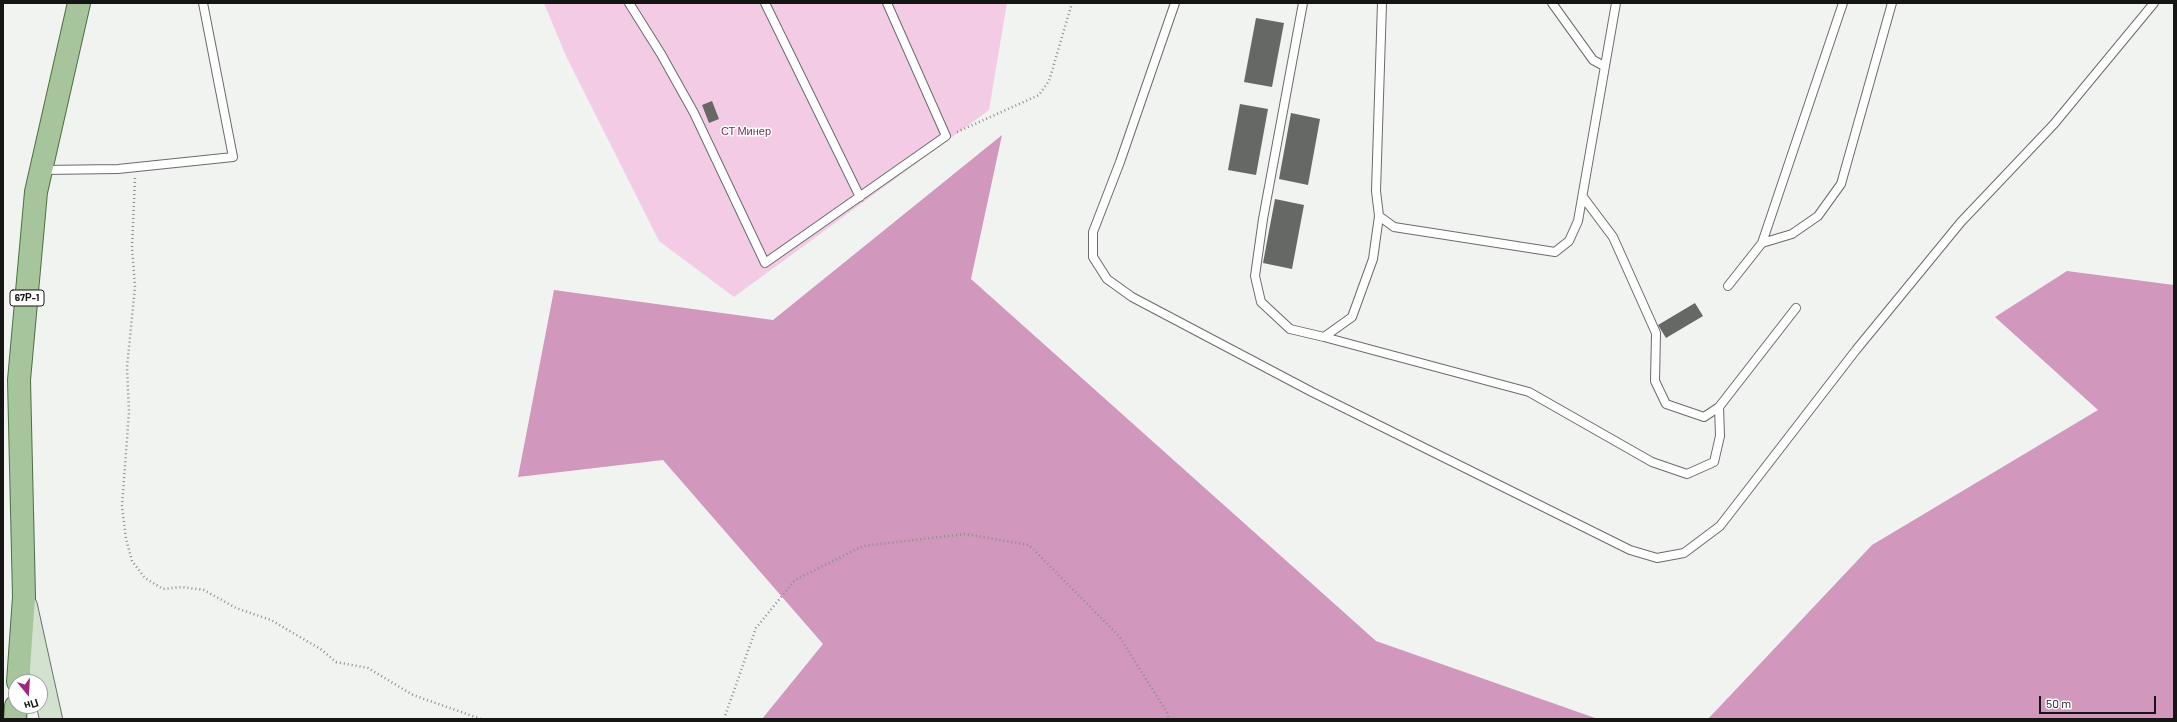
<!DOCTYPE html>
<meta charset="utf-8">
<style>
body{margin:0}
#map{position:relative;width:2177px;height:722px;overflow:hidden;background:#f1f3f0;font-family:Barlow,sans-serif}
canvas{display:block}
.frame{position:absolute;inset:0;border:4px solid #151614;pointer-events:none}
.north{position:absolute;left:8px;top:674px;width:40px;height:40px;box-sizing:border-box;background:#fff;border:1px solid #a1a2a1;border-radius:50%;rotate:162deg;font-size:11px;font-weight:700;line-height:16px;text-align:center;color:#151614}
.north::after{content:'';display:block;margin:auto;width:14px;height:18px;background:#a0277e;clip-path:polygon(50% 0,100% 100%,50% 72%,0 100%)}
.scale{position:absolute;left:2039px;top:696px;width:117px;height:18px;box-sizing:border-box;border:2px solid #151614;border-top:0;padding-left:5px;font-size:12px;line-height:14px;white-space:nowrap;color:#151614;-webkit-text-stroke:3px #fff;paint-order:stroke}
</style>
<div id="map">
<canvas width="2177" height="722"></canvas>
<div class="frame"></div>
<div class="north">Пн</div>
<div class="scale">50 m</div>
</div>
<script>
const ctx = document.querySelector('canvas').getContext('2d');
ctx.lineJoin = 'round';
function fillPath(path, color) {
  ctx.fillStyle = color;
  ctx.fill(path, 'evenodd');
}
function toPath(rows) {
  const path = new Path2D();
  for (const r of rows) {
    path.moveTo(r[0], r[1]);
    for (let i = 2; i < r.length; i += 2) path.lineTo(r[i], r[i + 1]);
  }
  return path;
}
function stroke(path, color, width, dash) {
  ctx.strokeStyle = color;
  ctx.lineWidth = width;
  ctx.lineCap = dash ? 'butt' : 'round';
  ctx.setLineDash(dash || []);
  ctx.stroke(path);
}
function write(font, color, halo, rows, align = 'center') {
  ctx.font = font + ' Barlow,sans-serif';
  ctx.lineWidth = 3;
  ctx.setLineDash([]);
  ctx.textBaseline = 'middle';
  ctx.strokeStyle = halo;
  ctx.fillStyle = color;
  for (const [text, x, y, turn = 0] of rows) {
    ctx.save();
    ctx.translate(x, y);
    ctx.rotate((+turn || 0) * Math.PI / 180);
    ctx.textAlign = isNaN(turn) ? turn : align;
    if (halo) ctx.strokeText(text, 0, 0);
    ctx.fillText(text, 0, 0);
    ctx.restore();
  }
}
const green = toPath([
 [544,3,1007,3,989,110,734,297,659,241,566,56]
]);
const forest = toPath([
 [1002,135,971,279,1376,641,1598,719,762,719,823,644,663,460,518,477,554,290,773,320],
 [2067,271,2174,285,2174,719,1708,719,1872,545,2098,410,1995,317]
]);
const building = toPath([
 [1256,18,1284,23,1272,87,1244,82],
 [712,101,719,119,709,123,702,105],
 [1240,104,1268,109,1256,175,1228,170],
 [1291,113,1320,119,1308,185,1279,179],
 [1275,199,1304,205,1292,269,1263,263],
 [1695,303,1703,316,1666,338,1658,325]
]);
const path = toPath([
 [957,132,1039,95,1049,81,1072,3],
 [135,178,132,247,135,287,127,367,129,412,122,506,126,539,132,561,145,578,163,589,182,587,204,590,236,608,271,620,322,650,336,662,368,668,413,695,481,719],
 [724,719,756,628,795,580,863,546,965,534,1029,545,1119,636,1168,714,1169,719]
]);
const lane = toPath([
 [629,3,661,54,694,113,765,263,946,136,887,3],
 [765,3,860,197],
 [1175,3,1120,162,1093,232,1093,257,1107,279,1132,297,1312,392,1630,550,1657,558,1684,553,1720,526,1856,350,1961,222,2054,124,2154,3],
 [1303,3,1263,219,1255,276,1261,302,1290,329,1324,337,1352,317,1373,259,1379,216],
 [1382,3,1376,191,1379,216,1394,227,1555,252,1569,241,1578,221,1616,3],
 [1552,3,1593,60,1604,66],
 [42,170,118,169,233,157,203,3],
 [1583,197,1613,237,1656,333,1655,381,1666,404,1704,417,1719,407,1796,308],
 [1762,243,1843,3],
 [1728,286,1762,243,1792,234,1818,216,1841,184,1892,3],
 [1324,337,1529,392,1652,462,1687,474,1714,462,1720,436,1719,407]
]);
const secondary = toPath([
 [26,606,51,719]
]);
const primary = toPath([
 [18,682,24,597,19,380,36,192,79,3],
 [15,719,16,706]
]);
const shields = [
 [27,298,34]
];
const shieldNames = [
 ["67Р-1",27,298]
];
const parkNames = [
 ["СТ Минер",746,131]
];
fillPath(green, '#f4cbe4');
fillPath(forest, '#d297bc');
fillPath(building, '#656865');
stroke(lane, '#6a6c69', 10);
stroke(secondary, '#6a6c69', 24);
stroke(primary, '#4c6f43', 24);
stroke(path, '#8c8e8b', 2.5, [1, 3]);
stroke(lane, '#fff', 8);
stroke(secondary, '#d2e2ce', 22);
stroke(primary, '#a6c59d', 22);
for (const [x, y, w] of shields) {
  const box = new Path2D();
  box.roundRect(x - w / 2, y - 8, w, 16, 3);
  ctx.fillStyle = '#fff';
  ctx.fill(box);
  stroke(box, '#151614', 1);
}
write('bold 10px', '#151614', null, shieldNames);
write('11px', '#742e5e', '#fff', parkNames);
</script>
